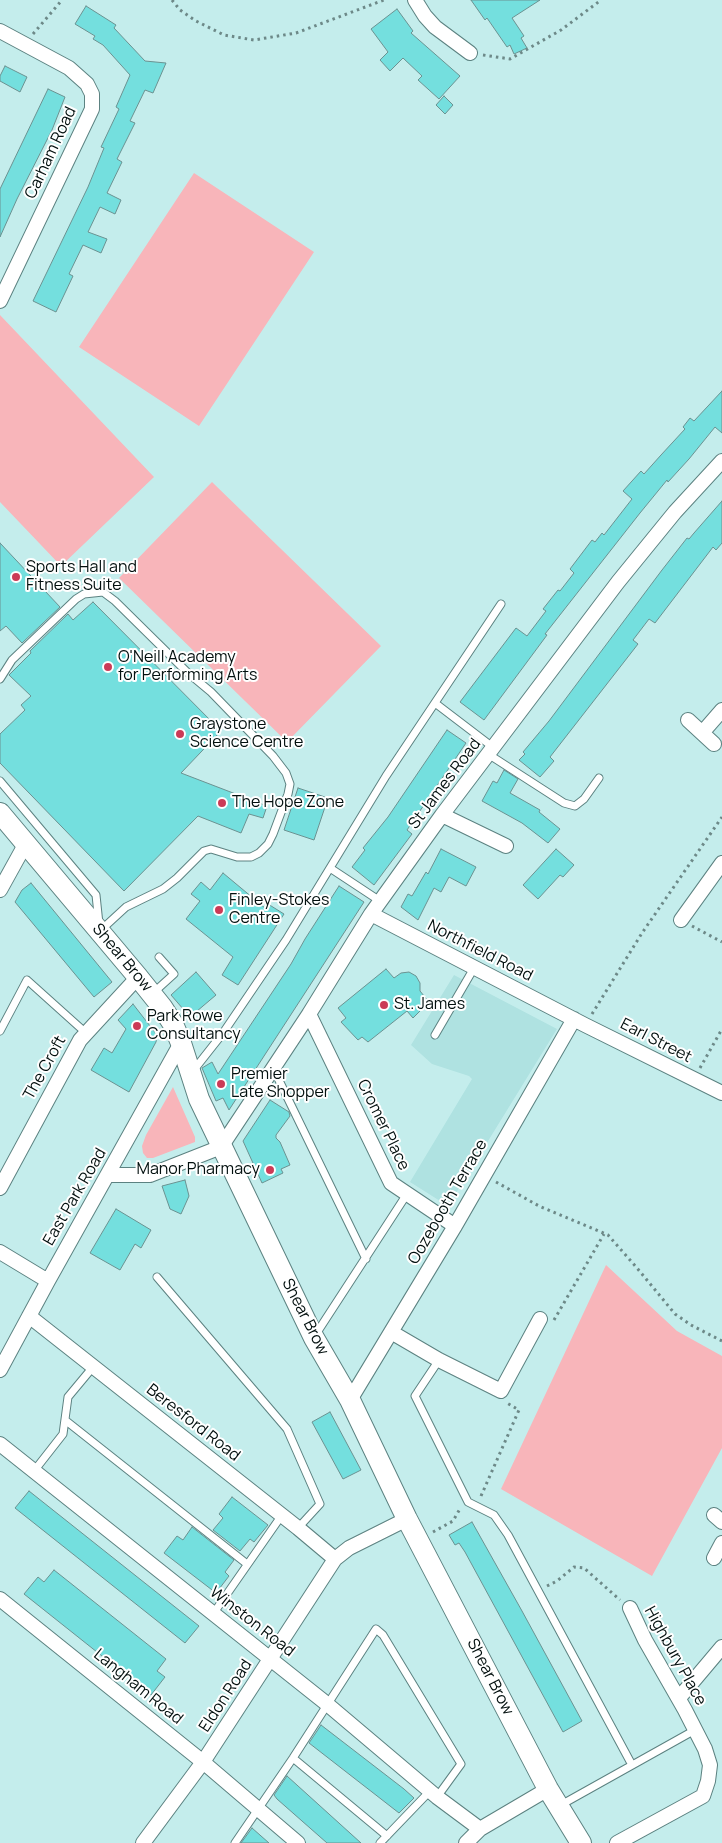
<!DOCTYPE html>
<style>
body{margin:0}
canvas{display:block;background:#c4edec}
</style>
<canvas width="722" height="1843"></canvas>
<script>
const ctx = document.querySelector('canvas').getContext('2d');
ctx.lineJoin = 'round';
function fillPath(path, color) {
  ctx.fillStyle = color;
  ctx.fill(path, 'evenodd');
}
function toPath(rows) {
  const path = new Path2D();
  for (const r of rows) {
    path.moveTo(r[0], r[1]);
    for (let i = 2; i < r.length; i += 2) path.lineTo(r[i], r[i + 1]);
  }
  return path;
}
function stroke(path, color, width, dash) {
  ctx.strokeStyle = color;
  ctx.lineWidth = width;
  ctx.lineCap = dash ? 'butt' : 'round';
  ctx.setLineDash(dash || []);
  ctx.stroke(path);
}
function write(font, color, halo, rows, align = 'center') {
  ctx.font = font + ' Manrope,sans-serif';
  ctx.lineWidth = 4;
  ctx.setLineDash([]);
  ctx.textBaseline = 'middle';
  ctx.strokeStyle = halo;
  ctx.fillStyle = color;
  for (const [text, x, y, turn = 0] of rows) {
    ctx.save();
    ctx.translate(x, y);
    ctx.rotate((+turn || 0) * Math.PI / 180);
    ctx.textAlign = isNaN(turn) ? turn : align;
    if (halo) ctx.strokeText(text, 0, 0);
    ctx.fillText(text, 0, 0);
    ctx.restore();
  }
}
const built = toPath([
 [454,975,557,1029,448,1206,410,1182,472,1079,469,1076,432,1064,411,1045]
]);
const green = toPath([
 [194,173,314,252,199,426,79,347],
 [0,315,154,477,61,566,0,502],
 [212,482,381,646,287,742,119,578],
 [173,1087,195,1137,195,1142,153,1158,147,1158,143,1153,142,1146,146,1135],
 [606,1265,677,1331,722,1356,722,1448,652,1576,501,1489]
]);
const building = toPath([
 [471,0,540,0,512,18,524,36,521,38,527,48,514,54,510,45,507,47,487,18,485,20,471,0],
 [86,6,116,25,114,28,145,61,166,63,153,93,145,90,130,121,135,123,117,159,122,162,107,193,121,200,115,214,100,207,88,232,107,239,101,253,83,245,69,274,73,276,56,312,33,301,88,187,104,148,101,147,119,109,116,107,130,75,103,45,93,39,95,36,75,24,86,6],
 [397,9,413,31,411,33,460,76,439,99,418,80,422,76,403,58,390,71,380,60,388,52,371,29,397,9],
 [5,66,27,77,20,92,0,81,0,76,5,66],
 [48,89,65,97,52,130,17,199,0,237,0,189,48,89],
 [444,96,453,105,445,114,436,105,444,96],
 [722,391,722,433,715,427,689,459,668,482,667,480,640,513,545,634,547,635,484,720,460,702,516,628,527,636,546,611,543,609,558,590,560,591,574,573,570,569,592,540,595,542,602,533,604,535,632,499,623,491,641,471,644,474,661,455,685,429,683,427,690,418,694,421,722,391],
 [722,501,722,543,716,550,713,547,655,623,649,619,633,640,638,644,550,757,554,761,540,777,519,760,525,754,523,752,549,721,662,570,687,538,689,539,694,533,722,501],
 [0,543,60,607,22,643,6,626,0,631,0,543],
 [93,602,221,731,181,773,267,806,263,818,249,814,241,833,198,816,124,891,0,763,0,734,25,710,21,705,31,696,9,675,31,653,30,651,68,614,73,620,93,602],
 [447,730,466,743,407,830,412,834,374,885,352,867,365,850,363,848,388,817,447,730],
 [504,770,518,779,510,793,540,810,539,812,560,829,548,843,522,823,482,801,493,781,497,783,504,770],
 [298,788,328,798,314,840,284,830,298,788],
 [441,849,476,867,466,886,449,877,441,892,434,888,418,920,401,907,408,894,412,896,426,872,428,874,441,849],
 [556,849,574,865,563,877,560,875,538,899,523,885,556,849],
 [223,873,265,908,268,904,284,914,238,985,222,975,233,957,186,919,200,901,191,894,201,882,210,890,223,873],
 [31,883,112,982,94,997,15,902,22,890,31,883],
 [339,886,364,902,229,1110,223,1098,216,1101,202,1068,212,1062,218,1074,291,964,305,939,339,886],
 [386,969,394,978,401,973,409,972,416,976,420,983,420,991,429,1002,413,1018,407,1011,368,1042,362,1037,358,1040,341,1022,346,1018,338,1008,386,969],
 [196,972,216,995,190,1017,171,995,196,972],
 [133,1004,157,1035,156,1042,129,1092,91,1070,104,1048,112,1053,126,1029,118,1020,133,1004],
 [270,1100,289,1112,290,1116,276,1135,276,1138,280,1142,290,1165,281,1169,283,1173,262,1183,243,1141,270,1100],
 [185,1180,189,1196,181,1214,170,1209,162,1186,185,1180],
 [116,1209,151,1230,141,1248,135,1244,120,1270,90,1253,116,1209],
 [330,1412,361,1470,343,1479,312,1422,330,1412],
 [29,1491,199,1626,185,1643,15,1508,29,1491],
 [232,1497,268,1525,254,1542,250,1539,240,1551,213,1530,223,1518,219,1514,232,1497],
 [472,1522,522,1611,582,1721,563,1732,465,1552,459,1543,455,1545,449,1535,472,1522],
 [192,1527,234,1560,225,1572,229,1576,216,1593,164,1553,177,1536,183,1540,192,1527],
 [54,1570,166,1659,157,1671,165,1677,151,1695,24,1594,38,1577,44,1582,54,1570],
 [321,1725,404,1789,414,1798,399,1813,309,1743,321,1725],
 [287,1776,308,1795,361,1843,327,1843,277,1799,274,1795,287,1776],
 [252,1828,269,1843,241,1843,252,1828]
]);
const path = toPath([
 [172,0,180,10,196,21,224,35,254,40,296,33,384,0],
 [33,34,62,0],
 [483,55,510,59,561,30,601,0],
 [692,926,722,942],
 [592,1014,642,933,722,817],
 [700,1068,722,1029],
 [496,1182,539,1206,608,1235,637,1268,675,1314,691,1325,722,1341],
 [554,1320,604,1234],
 [481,1496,519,1410,507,1403],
 [433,1532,453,1521,461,1507],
 [547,1586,557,1581,574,1567,584,1568,620,1600]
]);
const service = toPath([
 [0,679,12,660,76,599,84,594,103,592,115,601,187,672,211,692,273,756,286,773,290,784,288,794,273,834,268,844,259,853,251,857,237,857,211,849,204,851,177,878,163,889,126,907,101,930],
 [435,703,494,748],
 [488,754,564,803,575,806,584,799,599,778],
 [0,781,96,895,99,924],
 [330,868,380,901],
 [152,994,174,974,159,957],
 [0,1031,27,980,86,1033],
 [435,1035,474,968],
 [273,1068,366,1259],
 [193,1071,223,1033,286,940,386,776,501,604],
 [157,1277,287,1429,320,1504,298,1528],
 [316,1334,407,1194],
 [439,1360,415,1396,468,1502,494,1515,508,1535,632,1765],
 [65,1420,247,1564],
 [34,1471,63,1434,68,1397,93,1367],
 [213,1614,282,1515],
 [293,1758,387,1836],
 [559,1806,695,1730],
 [235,1843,293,1758,376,1629,383,1635,461,1764,437,1797],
 [380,1843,430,1791]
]);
const minor = toPath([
 [415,0,425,16,435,27,470,53],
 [0,31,69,68,87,84,92,94,92,109,0,301],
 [688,720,714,744],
 [702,733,722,710],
 [442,815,506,846],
 [0,890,26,843],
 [371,914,585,1025,722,1093],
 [681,920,722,863],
 [309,1014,391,1183,455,1226],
 [108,1175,150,1175,221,1147,309,1014,371,914,442,815,618,582,675,512,722,461],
 [0,1188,80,1040,138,977],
 [0,1252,48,1281],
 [29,1316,298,1528,335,1559],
 [391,1332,439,1360,501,1391,540,1319],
 [0,1370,48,1281,181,1043],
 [350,1400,455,1226,574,1019],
 [0,1444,327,1704,437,1797,480,1829],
 [714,1515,722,1522],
 [714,1558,722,1543],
 [0,1599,203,1762,298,1843],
 [679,1698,722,1647],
 [143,1843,203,1762,335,1559,349,1548,407,1519],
 [466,1843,480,1829,548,1789],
 [617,1843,703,1796,708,1781,710,1765,705,1749,685,1710,645,1640,630,1608]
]);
const secondary = toPath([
 [0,813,138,977,162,1007,173,1024,181,1043,199,1099,314,1338,350,1400,407,1519,548,1789,581,1843]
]);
const markers = [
 [16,577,5,"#cb3b57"],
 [108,667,5,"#cb3b57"],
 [180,734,5,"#cb3b57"],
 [222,803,5,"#cb3b57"],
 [219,910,5,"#cb3b57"],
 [384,1005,5,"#cb3b57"],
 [137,1026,5,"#cb3b57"],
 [221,1084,5,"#cb3b57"],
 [270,1170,5,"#cb3b57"]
];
const streetNames = [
 ["Carham Road",51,153,-65],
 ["St James Road",445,784,-53],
 ["Northfield Road",480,951,27],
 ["Shear Brow",122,958,50],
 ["Earl Street",656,1041,27],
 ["The Croft",45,1068,-61],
 ["Cromer Place",383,1125,64],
 ["East Park Road",75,1197,-60],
 ["Oozebooth Terrace",448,1202,-60],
 ["Shear Brow",305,1317,63],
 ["Beresford Road",193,1423,38],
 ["Winston Road",252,1622,38],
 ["Highbury Place",675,1656,61],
 ["Shear Brow",490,1677,63],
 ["Langham Road",138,1687,39],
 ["Eldon Road",226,1696,-57]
];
const poiNames = [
 ["Sports Hall and",26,568],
 ["Fitness Suite",26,586],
 ["O'Neill Academy",118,658],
 ["for Performing Arts",118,676],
 ["Graystone",190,725],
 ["Science Centre",190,743],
 ["The Hope Zone",232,803],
 ["Finley-Stokes",229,901],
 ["Centre",229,919],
 ["St. James",394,1005],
 ["Park Rowe",147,1017],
 ["Consultancy",147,1035],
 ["Premier",231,1075],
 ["Late Shopper",231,1093],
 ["Manor Pharmacy",260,1170,"right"]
];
fillPath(built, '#afe2e1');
fillPath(green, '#f8b5ba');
fillPath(building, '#74dfde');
stroke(building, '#6b9291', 1);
stroke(service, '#5c8281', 9);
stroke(minor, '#5c8281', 16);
stroke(secondary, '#5c8281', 22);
stroke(path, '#6d8988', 3, [2.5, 4]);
stroke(service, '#fff', 7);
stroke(minor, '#fff', 14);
stroke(secondary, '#fff', 20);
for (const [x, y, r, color] of markers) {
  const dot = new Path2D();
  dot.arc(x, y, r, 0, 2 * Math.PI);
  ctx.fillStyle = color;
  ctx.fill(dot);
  stroke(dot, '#fff', 2);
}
write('16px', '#020f0e', '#fff', streetNames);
write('16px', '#020f0e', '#fff', poiNames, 'left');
</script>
